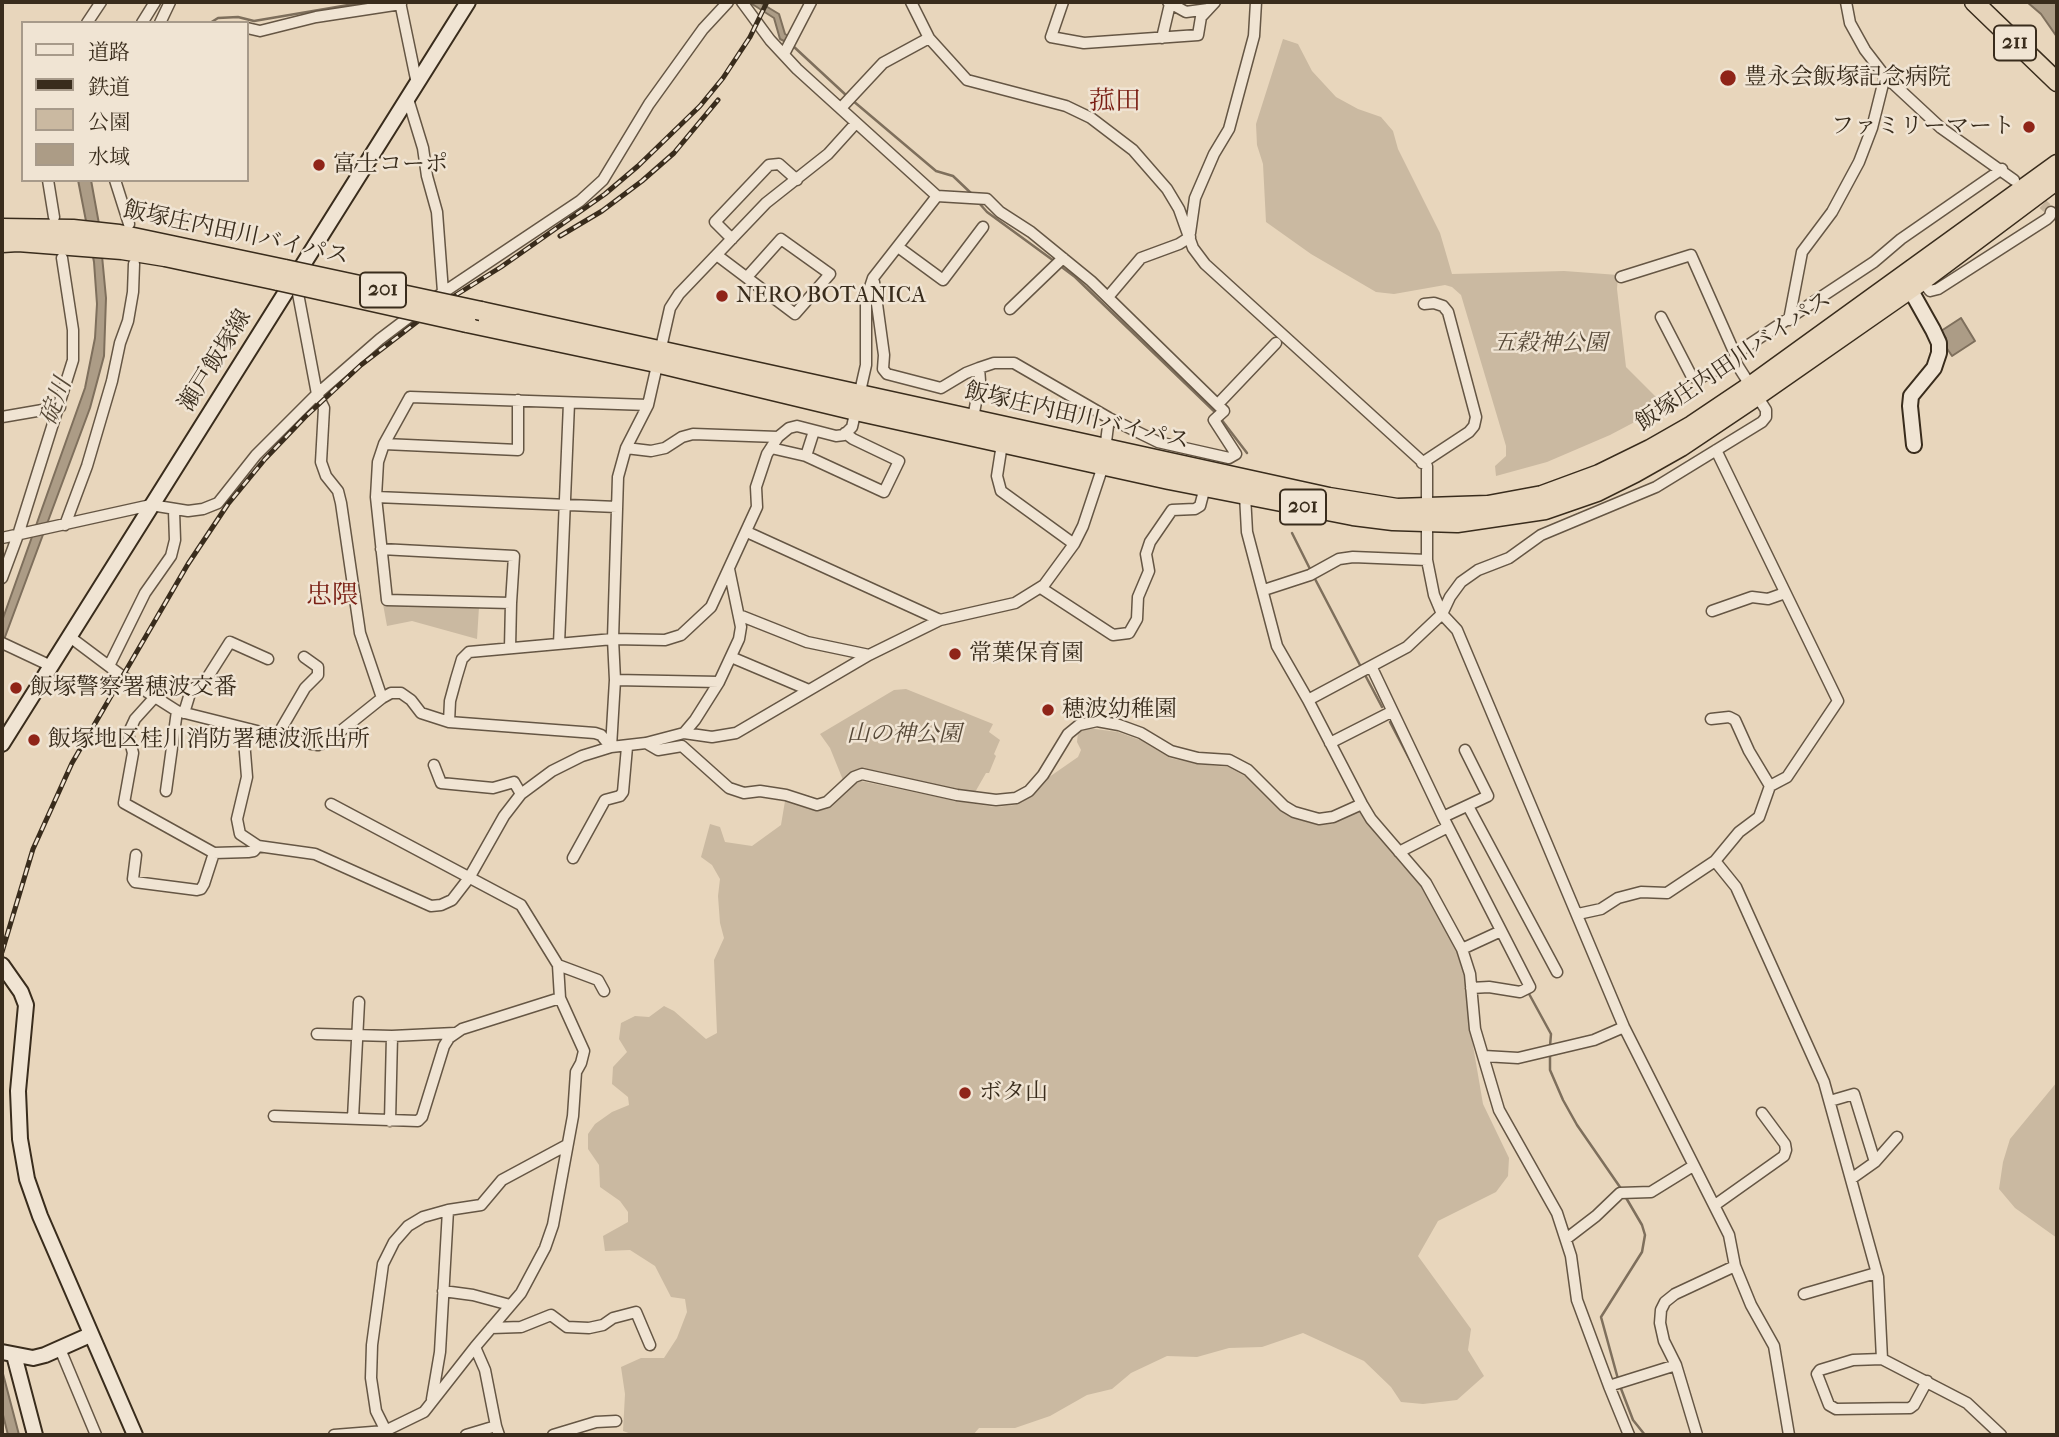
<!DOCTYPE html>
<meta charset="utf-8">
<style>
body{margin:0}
#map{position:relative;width:2059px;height:1437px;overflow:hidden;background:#e8d6bc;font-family:"IM FELL French Canon","Noto Serif JP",serif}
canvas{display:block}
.frame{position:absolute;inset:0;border:4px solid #392c1c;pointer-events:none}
.legend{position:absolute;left:21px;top:21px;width:228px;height:161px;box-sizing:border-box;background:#f0e4d3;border:2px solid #a79a8a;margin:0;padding:9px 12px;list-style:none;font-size:21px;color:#392c1c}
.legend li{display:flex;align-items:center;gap:14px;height:35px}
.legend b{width:35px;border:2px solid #a79a8a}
</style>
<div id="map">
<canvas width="2059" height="1437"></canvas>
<div class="frame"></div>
<ul class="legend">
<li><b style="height:9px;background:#f0e4d3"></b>道路</li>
<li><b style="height:9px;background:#392c1c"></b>鉄道</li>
<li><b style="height:19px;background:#cab9a1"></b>公園</li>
<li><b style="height:19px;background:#ac9c86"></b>水域</li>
</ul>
</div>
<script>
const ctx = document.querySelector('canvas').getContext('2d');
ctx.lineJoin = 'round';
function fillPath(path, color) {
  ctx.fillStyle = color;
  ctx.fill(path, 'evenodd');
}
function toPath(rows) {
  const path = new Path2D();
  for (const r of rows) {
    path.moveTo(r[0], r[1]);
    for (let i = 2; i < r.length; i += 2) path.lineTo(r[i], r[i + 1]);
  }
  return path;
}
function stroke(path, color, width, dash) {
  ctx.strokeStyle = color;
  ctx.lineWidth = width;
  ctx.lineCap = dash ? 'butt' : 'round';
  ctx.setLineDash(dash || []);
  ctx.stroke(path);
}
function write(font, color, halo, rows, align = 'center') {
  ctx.font = font + ' "IM FELL French Canon","Noto Serif JP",serif';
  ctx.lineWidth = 5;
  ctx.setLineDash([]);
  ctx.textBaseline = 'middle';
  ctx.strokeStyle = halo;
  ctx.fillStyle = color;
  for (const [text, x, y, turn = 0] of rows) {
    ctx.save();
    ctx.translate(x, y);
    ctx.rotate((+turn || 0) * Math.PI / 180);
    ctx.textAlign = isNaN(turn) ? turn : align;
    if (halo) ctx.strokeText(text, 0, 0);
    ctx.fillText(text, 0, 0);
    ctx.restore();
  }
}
const green = toPath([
 [1283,39,1298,44,1312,71,1336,97,1358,109,1381,117,1393,131,1398,149,1440,233,1452,274,1564,271,1618,275,1617,289,1626,367,1665,406,1610,435,1547,462,1496,476,1495,466,1506,456,1506,446,1461,295,1452,287,1445,285,1394,294,1376,292,1311,254,1266,222,1263,164,1257,145,1256,124],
 [383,604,479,607,477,639,412,621,387,626],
 [906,689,993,724,989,732,1000,740,994,754,996,756,989,773,986,773,974,794,854,772,843,780,830,748,820,734,894,690],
 [1088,728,1118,732,1140,740,1170,758,1197,764,1228,767,1247,777,1284,813,1293,818,1318,825,1332,824,1359,810,1401,864,1424,886,1461,956,1467,982,1470,1028,1483,1104,1509,1158,1508,1176,1496,1192,1438,1221,1418,1256,1471,1329,1468,1350,1484,1376,1457,1400,1423,1404,1401,1402,1391,1387,1364,1361,1303,1333,1262,1347,1229,1348,1197,1357,1167,1356,1131,1373,1112,1389,1087,1395,1050,1416,1015,1428,979,1428,973,1435,634,1435,623,1431,625,1394,621,1367,641,1358,664,1358,677,1338,687,1312,685,1299,671,1297,655,1266,630,1250,605,1251,603,1236,628,1222,628,1212,620,1201,600,1187,599,1165,588,1149,588,1134,595,1124,612,1112,629,1105,628,1097,612,1084,613,1067,627,1052,619,1039,621,1023,635,1016,649,1017,664,1006,674,1011,706,1039,717,1033,714,960,724,938,720,923,718,896,720,879,712,865,701,857,710,824,720,827,725,842,752,846,781,825,785,801,816,811,826,809,853,784,861,781,956,801,995,807,1015,805,1028,798,1042,782,1078,757,1081,750,1077,742,1078,732],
 [2057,1082,2057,1238,2015,1208,1999,1189,2003,1162,2010,1139]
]);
const water = toPath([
 [749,2,759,2,779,14,785,34,790,37,786,42,780,39,774,18,749,2],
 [2027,2,2057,2,2057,37,2041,14,2027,2],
 [78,180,91,180,99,224,106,298,104,356,90,408,2,645,2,621,85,388,95,338,97,304,94,262,78,180],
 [1961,318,1975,341,1952,356,1946,347,1946,338,1941,331,1961,318],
 [2,1370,18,1431,19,1435,8,1435,2,1411,2,1370]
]);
const stream = toPath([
 [210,23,218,18,238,17,254,21,366,2],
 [793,46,847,96],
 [852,100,936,171,953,176,973,195],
 [979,203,987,212,1054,261],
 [1059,265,1075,277,1217,414],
 [1221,419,1247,453],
 [1292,533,1311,571],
 [1314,577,1361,667],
 [1364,673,1382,707],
 [1390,722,1422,783],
 [1528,992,1551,1034,1550,1046],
 [1550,1053,1550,1070,1563,1100,1577,1125,1622,1190],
 [1618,1379,1601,1317,1642,1252,1645,1235,1642,1225,1625,1196],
 [1620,1386,1633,1420,1645,1435]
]);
const streetTunnel = toPath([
 [2032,194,2047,208]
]);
const street = toPath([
 [400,2,417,84],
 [742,2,770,40,797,69,937,196,987,199,1000,212,1031,232,1091,281,1224,411,1214,420,1236,454,1229,458,1158,442,1109,418,1014,363,994,363,979,368,980,381,973,418],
 [911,2,929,38,967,80,1066,106,1091,118,1133,150,1167,189,1179,209,1193,248,1205,264,1427,466,1427,560,1434,595,1442,614,1457,630,1624,1027,1729,1235,1735,1266,1751,1305,1774,1346,1789,1435],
 [1063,2,1051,37,1084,43,1198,35,1201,17,1215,2],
 [1168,2,1186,12,1208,9],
 [1846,2,1850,23,1865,50,1885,76,1941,128,2014,180],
 [87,23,101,2],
 [142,23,155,2],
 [160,23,170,2],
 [247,28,260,31,316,17,401,4],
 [1162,38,1170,4],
 [784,54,811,2],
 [408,99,423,148,427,176,437,212,443,292],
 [841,108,883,63,929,38],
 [48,180,54,217],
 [115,180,129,224],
 [1190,233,1195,198,1214,154,1229,129,1254,36,1256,2],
 [732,239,715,222,769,165,779,164,797,180],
 [898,247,943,280,983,227],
 [718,256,795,314,830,274,781,239,747,277],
 [1922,281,1930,291,1938,289,2047,219,2050,216,2051,212],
 [874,282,884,355,883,369,887,374,941,388,966,373,979,368],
 [296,283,317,394,324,408,321,462,326,476,338,491,341,503,360,633,382,698],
 [1108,297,1141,258,1179,244,1190,237],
 [432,300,580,201,603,180,649,104,703,29,728,2],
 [1010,309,1063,258],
 [1661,317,1692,377,1702,377,1735,360],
 [1789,320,1802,252,1832,212,1859,162,1872,128,1885,76],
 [1735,354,1874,262,1901,239,2002,169],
 [1218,404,1276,343],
 [2,417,60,407],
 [384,444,518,450,518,400],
 [1002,444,997,476,1001,491,1074,544],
 [626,448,651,451,665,448,682,437,693,434,778,437],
 [771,448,806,456,884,492,899,461,853,439,845,433],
 [806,456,814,431],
 [1422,463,1469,432,1474,426,1476,417,1448,312,1443,306,1434,303,1424,304],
 [1245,495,1247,532,1277,646,1308,700,1362,804,1371,819,1426,883,1462,949,1470,974,1475,1029,1499,1110,1557,1213,1571,1256,1577,1300,1609,1386,1629,1435],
 [376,497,617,507],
 [65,525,87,466,112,381,120,343,128,321,133,292,134,264],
 [747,532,940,620],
 [2,538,151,505,188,511,203,509,218,503,256,455,317,394,380,339,417,311],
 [381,549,514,556,511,603],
 [2,578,18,535,73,360,73,330,62,258],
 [1041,588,1113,635,1129,633,1137,619,1138,597,1149,571,1146,554,1150,542,1172,510,1195,509,1200,506,1205,487],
 [1264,590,1310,575,1339,559,1353,557,1427,560],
 [1712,611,1752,597,1768,599,1785,593],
 [739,615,807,642,869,655],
 [70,637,122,676,177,711,301,742,318,745,327,742,382,698,391,693,401,693,411,700,421,713,449,722,595,733,601,735,611,747],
 [2,643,51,666],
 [559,644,569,403],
 [510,648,511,603,387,600,376,497,378,462,384,444,410,397,648,405],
 [731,657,809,690],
 [109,666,145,593,171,556,175,540,174,511],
 [1372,668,1443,817,1530,987,1520,992,1489,987,1471,988],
 [615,680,719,682],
 [154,698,135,719,128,734,133,753,124,803,214,853],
 [1308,700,1407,647,1442,614,1450,597,1461,582,1478,570,1509,558,1541,535,1656,487,1762,422,1766,417,1766,410,1736,363,1735,354,1691,255,1621,277],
 [184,713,191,690,204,683,230,642,268,659],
 [1711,719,1729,717,1735,720,1749,751,1770,786],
 [449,722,450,701,456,679,462,659,469,652,613,639,665,640,681,635,711,607,757,507,756,487,767,454,778,437,789,428,797,426,836,436,844,435,852,427,866,365,866,303,870,287,873,278,937,196],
 [243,728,247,777,237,819,240,834,258,846,315,854,431,906,441,905,452,900,469,878,504,816,521,794,552,771,582,756,611,747,646,743,684,733,712,737,736,733,869,655,940,620,1015,603,1044,585,1074,544,1083,526,1103,466,1109,418],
 [684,733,695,720,719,682,739,639,741,627,729,569],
 [277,736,305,688,318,675,318,667,304,657],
 [646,743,658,750,682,746,729,788,744,793,760,791,786,795,817,805,827,802,854,777,862,774,957,795,996,800,1016,798,1029,791,1043,775,1068,734,1079,725,1097,721,1119,725,1141,733,1171,751,1198,758,1229,760,1248,770,1284,806,1294,812,1319,819,1333,817,1362,804],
 [1330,743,1391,712],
 [611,747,615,680,613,639,618,477,626,448,648,405,670,308,679,294,766,203,828,154,856,123],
 [434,765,441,783,493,788,514,782,521,794],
 [166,791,177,711],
 [331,804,521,905,558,965,560,998,584,1051,581,1063,576,1072,573,1116,553,1225,545,1248,521,1293,475,1347,424,1412,385,1431,334,1435],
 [1468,806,1557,972],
 [1443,817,1488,796,1465,750],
 [1399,852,1448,827],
 [136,855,133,879,135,882,197,890,201,889,204,884,214,853,248,852,254,851,258,846],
 [573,858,605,800,620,796,623,792,627,747],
 [1715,861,1736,887,1824,1082,1878,1277,1882,1359,1967,1403,2001,1435],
 [1578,914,1601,909,1618,898,1641,892,1667,893,1715,861,1739,832,1759,817,1770,786,1787,777,1838,701,1716,450],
 [1462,949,1501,931],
 [558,965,598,980,604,991],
 [317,1034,392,1036,390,1121],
 [392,1036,455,1033],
 [1484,1056,1518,1058,1594,1040,1624,1027],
 [1830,1101,1854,1094,1875,1162],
 [274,1116,418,1121,422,1117,444,1046,449,1038,462,1029,560,998],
 [353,1118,359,1002],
 [1851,1179,1875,1162,1897,1137],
 [1715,1205,1784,1156,1786,1150,1785,1144,1762,1113],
 [1566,1239,1596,1216,1620,1193,1651,1192,1693,1166],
 [443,1291,473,1295,510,1305],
 [1804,1294,1876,1273],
 [491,1328,521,1327,551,1315,567,1327,589,1328,603,1325,613,1318,636,1312,650,1345],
 [475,1347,485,1370,496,1426],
 [60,1349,96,1435],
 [1882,1359,1853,1360,1820,1370,1817,1374,1829,1405,1836,1409,1910,1408,1914,1405,1927,1381],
 [1609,1386,1676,1365],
 [432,1399,440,1352,448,1210,481,1205,502,1180,567,1145],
 [388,1435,376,1411,371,1378,372,1345,383,1264,394,1242,408,1226,423,1217,448,1210],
 [466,1435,496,1426,499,1435],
 [553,1435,596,1422,616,1421],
 [1697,1435,1676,1365,1664,1341,1660,1323,1661,1310,1665,1302,1675,1294,1735,1266]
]);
const secondary = toPath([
 [1910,289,1933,330,1939,343,1939,353,1934,368,1911,396,1910,406,1914,445],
 [2,744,468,2],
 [2,965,21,992,26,1005,18,1091,20,1139,27,1179,40,1216,135,1435],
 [2,1352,33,1358,45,1355,90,1335],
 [14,1355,35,1435]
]);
const highway = toPath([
 [1974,2,2057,82],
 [2,228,73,229,119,234,285,269],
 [2,243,18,242,122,250,165,257,278,281],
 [481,311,1329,497,1397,508,1488,505,1542,495,1599,474,1650,449,1692,425,1750,386,2057,164],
 [467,323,656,363,856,411,1169,480,1353,516,1393,521,1457,523,1545,510,1597,492,1635,473,1681,447,1757,396,1922,281,2057,180]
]);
const rail = toPath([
 [560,236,602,211,642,181,674,153,718,100],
 [2,952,33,849,72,763,188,564,228,504,265,459,305,417,361,365,435,308,501,267,605,194,638,166,700,106,723,78,750,37,767,2]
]);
const highwayBridge = toPath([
 [285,269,481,311],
 [278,281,467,323]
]);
const markers = [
 [1728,78,9,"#8f2418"],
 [2029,127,7,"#8f2418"],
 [319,165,7,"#8f2418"],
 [722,296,7,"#8f2418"],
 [955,654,7,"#8f2418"],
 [16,688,7,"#8f2418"],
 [1048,710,7,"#8f2418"],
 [34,740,7,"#8f2418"],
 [965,1093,7,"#8f2418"]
];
const shields = [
 [2015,43,42],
 [383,290,46],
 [1303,507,46]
];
const shieldNames = [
 ["211",2015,43],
 ["201",383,290],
 ["201",1303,507]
];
const poiNames = [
 ["豊永会飯塚記念病院",1744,78],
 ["ファミリーマート",2015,127,"right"],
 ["富士コーポ",333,165],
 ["NERO BOTANICA",736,296],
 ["常葉保育園",969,654],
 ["飯塚警察署穂波交番",30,688],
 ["穂波幼稚園",1062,710],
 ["飯塚地区桂川消防署穂波派出所",48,740],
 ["ボタ山",979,1093]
];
const streetNames = [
 ["飯塚庄内田川バイパス",236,234,12],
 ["瀬戸飯塚線",216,361,-58],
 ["飯塚庄内田川バイパス",1734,362,-34],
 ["飯塚庄内田川バイパス",1077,417,13]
];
const parkNames = [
 ["五穀神公園",1550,344],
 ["山の神公園",904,735]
];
const waterNames = [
 ["碇川",57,402,-70]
];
const quarterNames = [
 ["菰田",1115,103],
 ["忠隈",332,597]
];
fillPath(green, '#cab9a1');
fillPath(water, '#ac9c86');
stroke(water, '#7e6f5c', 2);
stroke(stream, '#7e6f5c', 2.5);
stroke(streetTunnel, '#c5b49c', 10, [10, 5]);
stroke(street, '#655644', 13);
stroke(secondary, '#392c1c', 18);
stroke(highway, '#392c1c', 21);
stroke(street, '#f0e4d3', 10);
stroke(secondary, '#f0e4d3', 14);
stroke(highway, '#e8d6bc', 18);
stroke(rail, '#392c1c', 5);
stroke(rail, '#f0e4d3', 2.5, [8]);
stroke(highwayBridge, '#392c1c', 21, []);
stroke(highwayBridge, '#e8d6bc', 18);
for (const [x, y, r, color] of markers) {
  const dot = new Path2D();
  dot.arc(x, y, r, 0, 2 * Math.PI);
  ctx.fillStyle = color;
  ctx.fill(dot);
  stroke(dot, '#f0e4d3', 2.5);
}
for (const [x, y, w] of shields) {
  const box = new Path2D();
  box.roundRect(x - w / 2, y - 17.5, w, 35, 5);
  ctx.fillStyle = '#f0e4d3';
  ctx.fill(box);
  stroke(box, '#392c1c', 2);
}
write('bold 21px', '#392c1c', null, shieldNames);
write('23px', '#392c1c', '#f0e4d3', poiNames, 'left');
write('23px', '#392c1c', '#f0e4d3', streetNames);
write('italic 23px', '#564837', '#f0e4d3', parkNames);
write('italic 24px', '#564836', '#f0e4d3', waterNames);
write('26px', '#7a1f14', '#f0e4d3', quarterNames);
</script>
